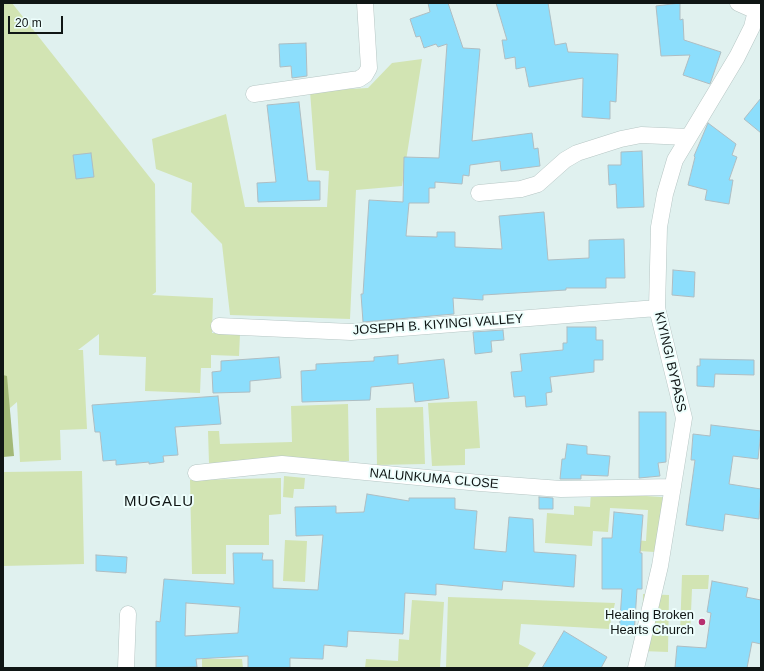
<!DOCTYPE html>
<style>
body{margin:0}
#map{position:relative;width:764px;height:671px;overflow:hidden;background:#e0f1ef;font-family:Helvetica,sans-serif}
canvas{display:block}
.frame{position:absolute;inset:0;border:4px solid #101615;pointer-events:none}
.scale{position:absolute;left:8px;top:16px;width:55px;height:18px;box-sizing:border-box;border:2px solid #101615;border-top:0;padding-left:5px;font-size:12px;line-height:14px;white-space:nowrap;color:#101615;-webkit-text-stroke:3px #edfefc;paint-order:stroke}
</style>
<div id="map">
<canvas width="764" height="671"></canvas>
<div class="frame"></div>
<div class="scale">20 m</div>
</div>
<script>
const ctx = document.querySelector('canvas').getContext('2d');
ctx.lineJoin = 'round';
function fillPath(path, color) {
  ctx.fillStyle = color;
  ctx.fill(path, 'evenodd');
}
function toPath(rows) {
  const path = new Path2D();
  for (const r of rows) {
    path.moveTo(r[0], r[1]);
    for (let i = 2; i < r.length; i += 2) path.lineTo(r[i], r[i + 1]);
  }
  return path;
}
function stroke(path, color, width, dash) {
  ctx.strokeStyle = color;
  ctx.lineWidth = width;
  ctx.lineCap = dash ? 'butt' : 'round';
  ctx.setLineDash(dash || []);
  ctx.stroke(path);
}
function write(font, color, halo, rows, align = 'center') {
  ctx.font = font + ' Helvetica,sans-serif';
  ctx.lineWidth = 4;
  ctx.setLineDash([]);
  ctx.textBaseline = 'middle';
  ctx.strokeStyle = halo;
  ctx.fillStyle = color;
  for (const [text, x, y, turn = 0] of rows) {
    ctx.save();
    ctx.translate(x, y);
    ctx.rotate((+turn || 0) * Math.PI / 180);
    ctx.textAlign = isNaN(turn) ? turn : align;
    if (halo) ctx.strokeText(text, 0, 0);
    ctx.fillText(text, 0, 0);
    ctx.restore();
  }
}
const green = toPath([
 [3,3,12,3,155,184,156,292,152,295,213,298,212,333,240,334,239,356,211,355,211,368,201,368,200,393,145,391,146,357,99,355,99,334,78,350,83,350,87,429,60,430,61,460,20,462,17,402,3,414],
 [422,59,402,186,356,190,350,319,230,315,222,244,191,212,192,183,156,169,152,139,226,114,245,207,327,207,329,171,316,170,310,91,368,88,392,63],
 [477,401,480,448,465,449,465,465,432,466,428,403],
 [348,404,349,461,209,463,208,431,219,431,220,444,292,442,291,406],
 [423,407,425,464,377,465,376,408],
 [82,471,84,564,3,566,3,472],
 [284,476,305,478,304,489,294,489,293,498,283,497],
 [281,478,281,514,269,515,269,545,226,545,226,574,192,574,190,480],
 [591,492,674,498,670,553,623,550,623,539,646,541,648,510,610,508,608,532,593,531,592,546,545,543,547,513,574,515,574,506,590,507],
 [285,540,307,541,305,582,283,581],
 [682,575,709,575,708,589,692,589,690,635,680,634],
 [643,594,669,595,668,652,642,651],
 [448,597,615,603,609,629,521,624,519,644,536,653,527,668,446,668],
 [412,600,444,602,440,668,365,668,366,659,398,661,399,639,409,640],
 [202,659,242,659,243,668,202,668]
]);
const forest = toPath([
 [3,375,7,376,14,456,3,457]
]);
const building = toPath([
 [428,3,448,3,463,48,480,49,472,141,532,133,534,149,538,148,540,166,501,171,500,161,470,165,469,176,463,175,462,184,435,182,435,188,429,188,429,203,409,203,406,236,437,237,437,232,455,232,455,247,502,249,499,216,544,212,548,260,589,258,589,240,624,239,625,278,606,278,606,288,566,288,566,290,483,295,483,300,453,298,454,314,363,322,361,294,363,294,369,200,403,202,404,157,439,158,447,44,438,47,436,44,424,48,420,36,416,37,410,19,430,12,428,3],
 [496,3,548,3,555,45,566,43,568,52,618,54,616,102,610,101,610,119,582,117,583,78,529,87,525,67,516,69,515,57,505,59,502,40,507,40,496,3],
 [680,3,680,20,683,19,684,40,721,52,710,84,683,75,690,55,661,56,656,6,680,3],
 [306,43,307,76,292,78,291,66,280,67,279,44,306,43],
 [761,98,761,133,744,119,761,98],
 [299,102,308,181,320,181,320,200,258,202,257,183,276,182,267,105,299,102],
 [708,123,736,144,732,155,737,157,729,180,733,180,729,204,705,200,707,190,688,185,695,157,694,156,708,123],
 [642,151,644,207,617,208,616,184,609,185,608,165,621,165,621,152,642,151],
 [91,153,94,177,76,179,73,155,91,153],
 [673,270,695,272,694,297,672,295,673,270],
 [567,327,596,327,596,340,603,340,603,360,594,360,594,372,550,377,552,392,546,393,547,405,526,407,525,396,514,397,511,372,522,371,520,354,563,350,563,343,567,343,567,327],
 [503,330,504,340,491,341,492,352,475,354,473,332,503,330],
 [398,355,398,364,444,359,449,398,415,402,413,383,371,387,370,400,302,402,301,371,316,370,316,364,374,361,374,357,398,355],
 [279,357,281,378,250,381,250,392,213,393,212,372,221,371,221,361,279,357],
 [700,359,754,360,754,375,715,374,714,387,697,386,697,366,700,366,700,359],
 [218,396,221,424,175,427,178,455,163,456,164,462,149,464,149,462,116,465,116,460,103,461,100,432,95,432,92,405,218,396],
 [639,412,666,412,666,462,658,463,660,476,639,478,639,412],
 [711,425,761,431,758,459,733,456,729,484,761,489,759,519,725,514,723,531,686,525,695,460,691,460,693,434,710,436,711,425],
 [567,444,587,446,587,454,610,456,608,476,581,475,581,479,560,479,562,459,565,459,567,444],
 [367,494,409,501,409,498,455,498,455,509,477,511,474,549,506,552,509,517,533,519,534,552,576,555,574,587,503,581,502,590,436,584,436,595,405,593,403,634,348,631,347,647,324,645,323,659,290,658,290,668,248,668,248,656,196,659,197,667,156,668,156,621,160,622,164,579,234,584,233,553,263,553,262,560,273,560,273,588,318,590,323,535,296,536,295,507,336,506,336,513,364,512,367,494],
 [186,603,240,607,238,633,185,636,186,603],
 [539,497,553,498,553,509,539,509,539,497],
 [614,512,643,515,640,553,642,553,642,589,637,589,634,635,619,634,622,589,602,589,602,538,612,538,614,512],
 [96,555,127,557,126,573,96,571,96,555],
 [712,581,748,588,746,597,761,600,761,644,752,642,747,668,675,668,677,646,706,648,711,613,707,612,712,581],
 [564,631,607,657,601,668,542,668,564,631]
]);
const minor = toPath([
 [738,3,756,11],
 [254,94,359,79,365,75,369,68,365,3],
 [479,193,521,189,538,184,565,160,577,153,621,139,641,135,688,137],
 [219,326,351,332,657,308],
 [196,473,282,464,480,483,561,489,673,487],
 [126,668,128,614],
 [636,668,660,566,684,418,657,308,659,227,665,194,675,160,737,57,752,27,758,3]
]);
const markers = [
 [702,622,4,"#b72f6f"]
];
const streetNames = [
 ["JOSEPH B. KIYINGI VALLEY",438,325,-4],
 ["KIYINGI BYPASS",670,362,77],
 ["NALUNKUMA CLOSE",434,479,5]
];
const poiNames = [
 ["Healing Broken",694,615],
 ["Hearts Church",694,630]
];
const quarterNames = [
 ["MUGALU",159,502]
];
fillPath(green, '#d2e4b3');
fillPath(forest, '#a3b978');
fillPath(building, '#8cdefc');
stroke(building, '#aebdc2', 1);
stroke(minor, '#b6c6c4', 17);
stroke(minor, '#fff', 16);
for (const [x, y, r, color] of markers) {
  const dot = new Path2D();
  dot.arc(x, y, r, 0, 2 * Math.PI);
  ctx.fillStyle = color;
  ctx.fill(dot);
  stroke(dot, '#edfefc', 1.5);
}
write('13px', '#101615', '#edfefc', streetNames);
write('13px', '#101615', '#edfefc', poiNames, 'right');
ctx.letterSpacing = '1px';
write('15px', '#101615', '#edfefc', quarterNames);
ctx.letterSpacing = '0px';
</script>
